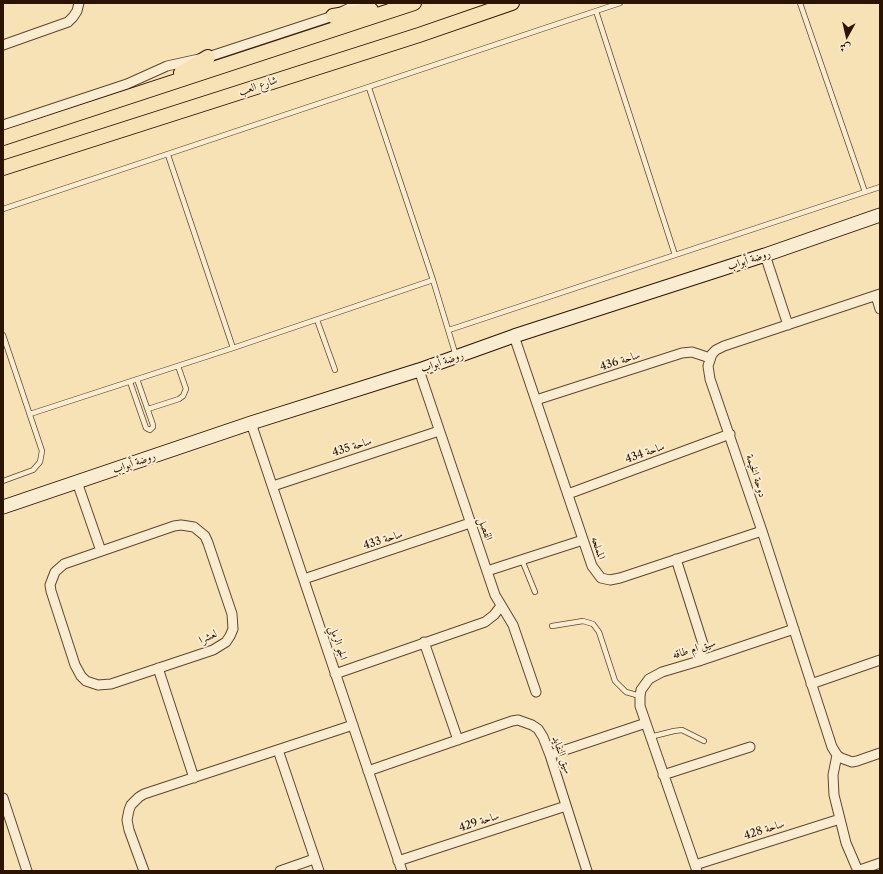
<!DOCTYPE html>
<meta charset="utf-8">
<style>
body{margin:0}
#map{position:relative;width:883px;height:874px;overflow:hidden;background:#f7e2b6;font-family:"Libre Caslon Text",Amiri,serif}
canvas{display:block}
.frame{position:absolute;inset:0;border:4px solid #2a1301;pointer-events:none}
.north{position:absolute;left:827px;top:16px;width:40px;height:40px;-webkit-text-stroke:3px #faecd0;paint-order:stroke;rotate:188deg;font-size:11px;font-weight:700;line-height:16px;text-align:center;color:#2a1301}
.north::after{content:'';display:block;margin:auto;width:14px;height:18px;background:#2a1301;clip-path:polygon(50% 0,100% 100%,50% 72%,0 100%)}
</style>
<div id="map">
<canvas width="883" height="874"></canvas>
<div class="frame"></div>
<div class="north">ش</div>
</div>
<script>
const ctx = document.querySelector('canvas').getContext('2d');
ctx.lineJoin = 'round';
function toPath(rows) {
  const path = new Path2D();
  for (const r of rows) {
    path.moveTo(r[0], r[1]);
    for (let i = 2; i < r.length; i += 2) path.lineTo(r[i], r[i + 1]);
  }
  return path;
}
function stroke(path, color, width, dash) {
  ctx.strokeStyle = color;
  ctx.lineWidth = width;
  ctx.lineCap = dash ? 'butt' : 'round';
  ctx.setLineDash(dash || []);
  ctx.stroke(path);
}
function write(font, color, halo, rows, align = 'center') {
  ctx.font = font + ' "Libre Caslon Text",Amiri,serif';
  ctx.lineWidth = 4;
  ctx.setLineDash([]);
  ctx.textBaseline = 'middle';
  ctx.strokeStyle = halo;
  ctx.fillStyle = color;
  for (const [text, x, y, turn = 0] of rows) {
    ctx.save();
    ctx.translate(x, y);
    ctx.rotate((+turn || 0) * Math.PI / 180);
    ctx.textAlign = isNaN(turn) ? turn : align;
    if (halo) ctx.strokeText(text, 0, 0);
    ctx.fillText(text, 0, 0);
    ctx.restore();
  }
}
const lane = toPath([
 [800,3,865,192],
 [596,11,675,255],
 [369,88,433,280,456,356],
 [168,155,233,348],
 [3,209,620,3],
 [317,320,335,370],
 [449,330,880,187],
 [3,335,42,451,40,462,33,470,3,481],
 [130,382,146,428,150,430,153,427,153,425,137,379],
 [148,409,179,399,183,396,186,389,178,366],
 [30,414,233,348,433,280],
 [522,560,535,592],
 [552,626,583,621,593,624,599,632,615,681,626,692,640,696],
 [650,737,674,731,682,730,704,741]
]);
const street = toPath([
 [3,45,68,22,73,17,77,11,79,3],
 [3,125,127,84,167,66,208,57,333,16,360,3],
 [765,255,788,325],
 [880,294,724,346,716,350,712,354,708,366,710,379,762,531,832,747,837,755,841,758,852,762,857,761,880,753],
 [876,296,880,309],
 [514,336,592,566,601,578,610,580,620,578,762,531],
 [419,370,495,595,513,625,536,692],
 [536,400,682,353,692,352,710,358],
 [251,423,402,871],
 [77,482,101,551],
 [273,486,439,431],
 [568,494,730,434],
 [181,525,194,527,205,536,208,543,232,614,233,629,230,636,226,642,213,650,111,684,98,685,86,681,81,676,75,665,51,591,50,585,55,572,64,564,174,526,181,525],
 [676,559,703,644,699,661],
 [487,571,583,540],
 [304,579,470,523],
 [424,642,458,740],
 [158,668,194,778],
 [335,674,485,622,494,615,501,606],
 [811,684,880,660],
 [278,750,319,871],
 [550,755,646,723],
 [837,755,833,775,834,795,846,843,858,871],
 [368,771,512,721,518,720,532,725,538,729,543,737,550,755,587,871],
 [663,775,750,747],
 [3,798,27,871],
 [398,861,566,806],
 [695,865,840,819],
 [144,871,129,830,127,820,129,810,131,805,139,797,144,794,353,725],
 [280,871,314,859],
 [697,871,640,706,640,696,641,690,649,679,662,672,699,661,794,629],
 [857,871,880,863]
]);
const secondary = toPath([
 [3,507,251,423,419,370,514,336,765,255,880,215]
]);
const primary = toPath([
 [333,16,371,10],
 [181,73,208,57],
 [3,138,414,3],
 [3,168,419,35,512,3]
]);
const streetNames = [
 ["شارع العب",258,86,-18],
 ["روضة أبواب",749,260,-18],
 ["ساحة 436",620,361,-18],
 ["روضة أبواب",442,362,-19],
 ["ساحة 435",352,447,-18],
 ["ساحة 434",645,453,-20],
 ["روضة أبواب",134,463,-19],
 ["دوحة الخيمة",756,476,72],
 ["الفصل",485,529,70],
 ["ساحة 433",383,540,-18],
 ["المملحه",598,548,71],
 ["لعشرا",208,637,-25],
 ["الجو الرملي",338,643,71],
 ["سيق ام طاقه",694,649,-17],
 ["سيق النفايد",562,755,70],
 ["ساحة 429",479,822,-18],
 ["ساحة 428",764,830,-18]
];
stroke(lane, '#5d472e', 6);
stroke(street, '#5d472e', 11);
stroke(secondary, '#2a1301', 15);
stroke(primary, '#2a1301', 16);
stroke(lane, '#faecd0', 4.5);
stroke(street, '#faecd0', 9);
stroke(secondary, '#faecd0', 13);
stroke(primary, '#f7e2b6', 14);
write('11px', '#2a1301', '#faecd0', streetNames);
</script>
